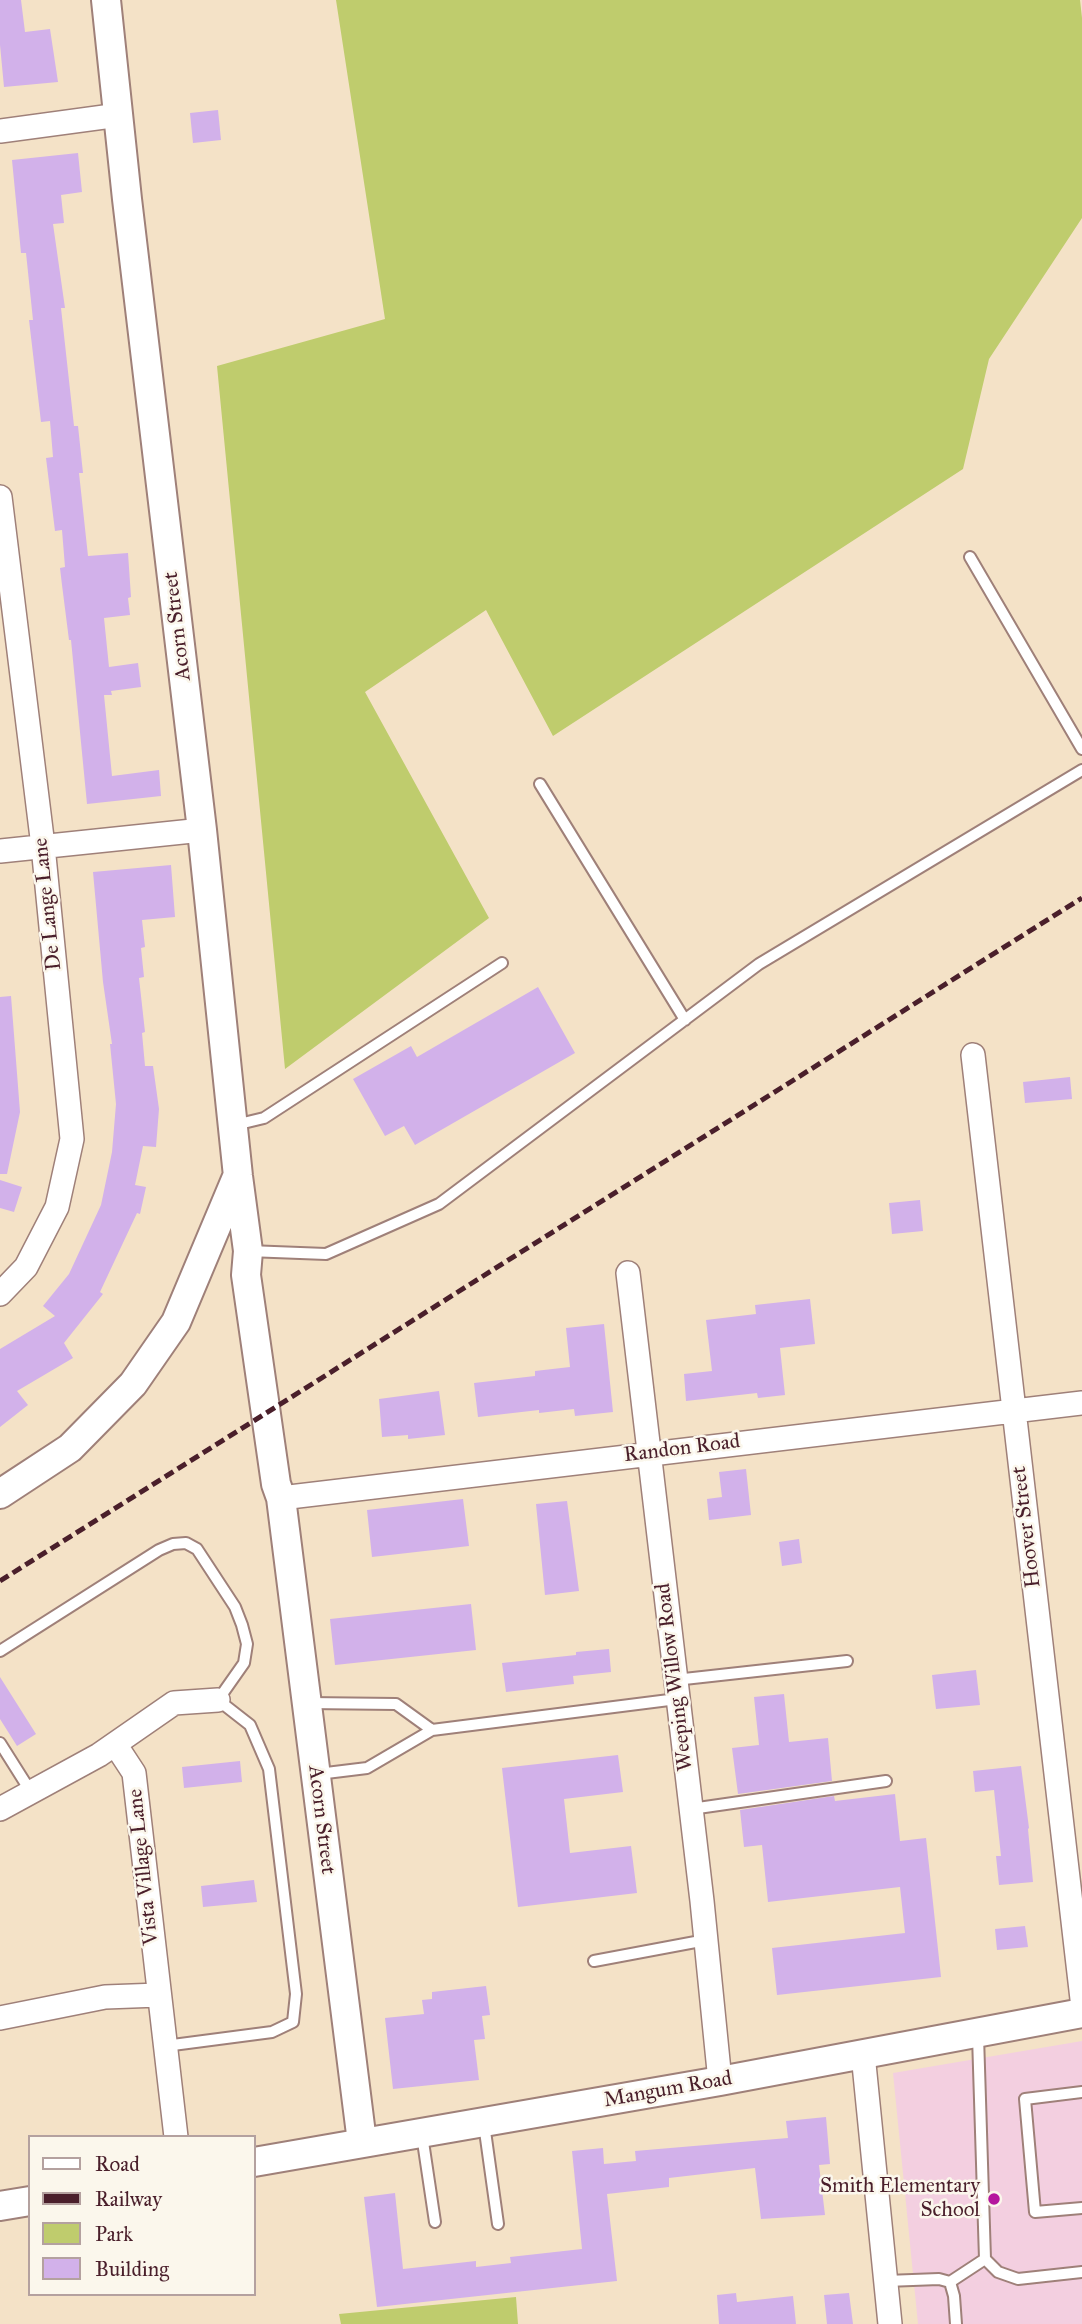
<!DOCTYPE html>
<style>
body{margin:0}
#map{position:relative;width:1082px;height:2324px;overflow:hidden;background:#f4e2c7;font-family:"IM FELL Great Primer",serif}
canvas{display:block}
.legend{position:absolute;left:28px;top:2135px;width:228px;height:161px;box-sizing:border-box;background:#fbf7ec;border:2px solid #b4a19f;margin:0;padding:9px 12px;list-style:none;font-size:21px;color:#4a1f2b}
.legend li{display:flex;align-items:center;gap:14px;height:35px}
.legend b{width:35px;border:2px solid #b4a19f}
</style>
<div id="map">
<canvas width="1082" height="2324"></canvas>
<ul class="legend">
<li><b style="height:9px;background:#fff"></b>Road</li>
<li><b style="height:9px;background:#4a1f2b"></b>Railway</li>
<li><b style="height:19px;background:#bfcc6d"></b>Park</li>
<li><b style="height:19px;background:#d2b1ea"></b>Building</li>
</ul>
</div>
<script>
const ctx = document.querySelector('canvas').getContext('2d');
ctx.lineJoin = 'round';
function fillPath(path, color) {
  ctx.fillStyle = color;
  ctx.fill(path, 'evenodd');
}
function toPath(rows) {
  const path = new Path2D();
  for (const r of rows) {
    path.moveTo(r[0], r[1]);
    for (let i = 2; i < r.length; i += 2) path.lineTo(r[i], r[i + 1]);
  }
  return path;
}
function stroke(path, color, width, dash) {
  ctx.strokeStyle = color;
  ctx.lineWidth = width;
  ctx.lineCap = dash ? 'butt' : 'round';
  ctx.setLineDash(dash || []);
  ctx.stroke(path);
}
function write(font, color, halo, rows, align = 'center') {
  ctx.font = font + ' "IM FELL Great Primer",serif';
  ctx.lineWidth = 5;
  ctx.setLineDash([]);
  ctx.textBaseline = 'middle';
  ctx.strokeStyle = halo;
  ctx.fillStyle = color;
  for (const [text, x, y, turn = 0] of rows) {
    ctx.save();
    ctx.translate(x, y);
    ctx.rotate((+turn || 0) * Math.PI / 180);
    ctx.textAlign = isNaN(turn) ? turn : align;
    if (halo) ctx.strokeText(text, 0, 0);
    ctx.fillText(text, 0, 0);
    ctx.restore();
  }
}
const built = toPath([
 [1082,2041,1082,2324,918,2324,893,2073]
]);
const green = toPath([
 [336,0,1080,0,1082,18,1082,218,989,359,963,469,553,736,486,610,365,692,489,918,285,1069,217,366,385,319],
 [516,2297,518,2324,341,2324,339,2314]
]);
const building = toPath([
 [0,0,21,0,25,32,50,29,58,82,4,87,0,45],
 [218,110,221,140,193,143,190,113],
 [78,153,82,192,61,195,64,223,53,224,65,308,61,308,74,426,78,426,83,473,79,473,88,556,128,553,131,597,128,598,130,615,104,618,109,667,138,663,141,687,111,691,112,695,104,695,112,776,159,770,161,796,87,804,71,640,69,640,62,585,60,568,65,567,62,530,55,531,46,458,53,457,50,421,41,422,29,320,33,320,26,253,21,253,12,160],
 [171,865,175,917,142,920,145,947,141,948,144,977,139,978,145,1032,142,1033,145,1066,153,1066,159,1109,156,1147,143,1146,135,1185,146,1187,140,1214,137,1213,100,1292,103,1294,64,1343,73,1358,17,1391,28,1405,0,1427,0,1349,55,1316,43,1306,69,1274,101,1205,112,1152,116,1104,110,1044,112,1044,103,982,93,872],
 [538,987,575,1053,415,1145,404,1126,385,1136,353,1079,411,1046,417,1057],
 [11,996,20,1112,7,1174,0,1174,0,997],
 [1070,1077,1072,1099,1025,1103,1023,1082],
 [0,1180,22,1187,14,1212,0,1208],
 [920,1200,923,1231,892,1234,889,1203],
 [810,1299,815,1344,780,1348,785,1395,758,1398,757,1393,686,1401,684,1374,712,1371,706,1320,756,1314,755,1305],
 [604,1324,613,1412,575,1416,574,1409,539,1413,539,1410,478,1417,474,1383,535,1376,535,1371,570,1367,566,1328],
 [439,1391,445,1435,408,1439,408,1435,382,1437,379,1399],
 [746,1469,751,1515,709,1520,707,1499,722,1497,719,1472],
 [463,1499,469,1546,372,1557,367,1510],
 [567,1501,579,1591,545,1595,536,1504],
 [799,1539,802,1563,782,1566,779,1542],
 [471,1604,476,1650,335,1665,330,1619],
 [609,1649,611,1672,573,1676,574,1684,506,1692,502,1663,576,1655,576,1652],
 [976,1670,980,1705,936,1709,932,1675],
 [0,1677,36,1734,17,1746,0,1719],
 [784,1694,789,1742,828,1738,832,1781,738,1794,732,1748,759,1745,754,1697],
 [618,1755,623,1792,564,1799,570,1853,631,1846,637,1893,518,1907,502,1768],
 [240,1761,242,1782,184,1788,182,1767],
 [1021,1766,1029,1828,1028,1829,1033,1882,999,1885,996,1856,1001,1856,994,1790,975,1792,973,1771],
 [895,1794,900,1841,926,1838,941,1977,777,1995,772,1948,905,1933,900,1887,768,1902,762,1845,744,1847,740,1810,834,1796,835,1801],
 [254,1880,257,1902,203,1907,201,1886],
 [1025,1926,1028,1947,997,1950,995,1929],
 [486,1986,490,2015,482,2016,485,2039,474,2040,479,2080,393,2089,385,2018,424,2014,422,2000,432,1999,432,1992],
 [826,2117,830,2164,819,2165,825,2215,761,2219,755,2168,669,2178,669,2187,607,2194,617,2281,377,2307,364,2197,395,2193,403,2269,476,2261,476,2267,511,2263,510,2257,582,2249,572,2151,603,2148,604,2164,636,2161,635,2151,788,2138,786,2121],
 [736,2293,737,2302,793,2296,796,2324,719,2324,717,2295],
 [849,2293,853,2324,827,2324,824,2295]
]);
const service = toPath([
 [970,557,1082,749],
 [540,784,685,1020],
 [235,1125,264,1118,502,963],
 [248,1251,326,1254,439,1204,759,964,1082,770],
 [0,1651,159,1550,173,1544,186,1543,197,1549,235,1607,242,1625,247,1644,244,1663,218,1700,250,1725,269,1769,296,1994,293,2022,272,2032,165,2046],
 [675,1680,847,1661],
 [307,1703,396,1704,432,1730],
 [0,1743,31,1792],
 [318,1774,367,1768,432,1730,677,1699],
 [691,1809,886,1781],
 [594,1961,706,1940],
 [978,2036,985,2259,998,2272,1018,2279,1082,2272],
 [1082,2092,1025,2099,1035,2212,1082,2208],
 [484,2124,498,2224],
 [422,2135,435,2222],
 [886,2281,939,2279,950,2282,954,2296,956,2324],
 [950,2282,985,2259]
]);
const minor = toPath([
 [0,131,119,115],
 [0,497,43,846,72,1139,57,1207,26,1267,0,1294],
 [0,851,202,830],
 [973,1055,1082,1999],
 [628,1273,702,1901,720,2081],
 [281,1498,1082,1403],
 [115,1744,134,1773,176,2137],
 [0,1809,99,1755,174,1703,218,1700],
 [0,2018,105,1997,159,1995],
 [863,2054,890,2324]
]);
const tertiary = toPath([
 [106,0,127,199,202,830,238,1176,248,1251,246,1275,276,1484,281,1498,362,2142],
 [0,1494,70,1448,133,1384,176,1322,237,1177],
 [254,2162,720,2081,1082,2013],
 [0,2206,30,2201]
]);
const rail = toPath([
 [0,1581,1082,898]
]);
const markers = [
 [994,2199,7,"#b5179e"]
];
const streetNames = [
 ["Acorn Street",178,626,-97],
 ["De Lange Lane",48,904,-96],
 ["Randon Road",682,1449,-7],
 ["Hoover Street",1027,1527,-97],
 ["Weeping Willow Road",675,1677,-97],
 ["Acorn Street",321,1820,83],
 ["Vista Village Lane",144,1867,-96],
 ["Mangum Road",668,2090,-10]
];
const poiNames = [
 ["Smith Elementary",980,2187],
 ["School",980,2211]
];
fillPath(built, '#f3cfe0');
fillPath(green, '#bfcc6d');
fillPath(building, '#d2b1ea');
stroke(service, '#9f8079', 14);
stroke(minor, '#9f8079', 26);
stroke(tertiary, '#9f8079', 32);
stroke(service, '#fff', 10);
stroke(minor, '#fff', 23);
stroke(tertiary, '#fff', 28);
stroke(rail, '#4a1f2b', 5, [10, 5]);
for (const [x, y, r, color] of markers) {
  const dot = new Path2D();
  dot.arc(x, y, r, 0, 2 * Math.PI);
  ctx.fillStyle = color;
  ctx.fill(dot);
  stroke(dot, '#fbf7ec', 2.5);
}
write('21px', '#4a1f2b', '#fbf7ec', streetNames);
write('21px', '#4a1f2b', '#fbf7ec', poiNames, 'right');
</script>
